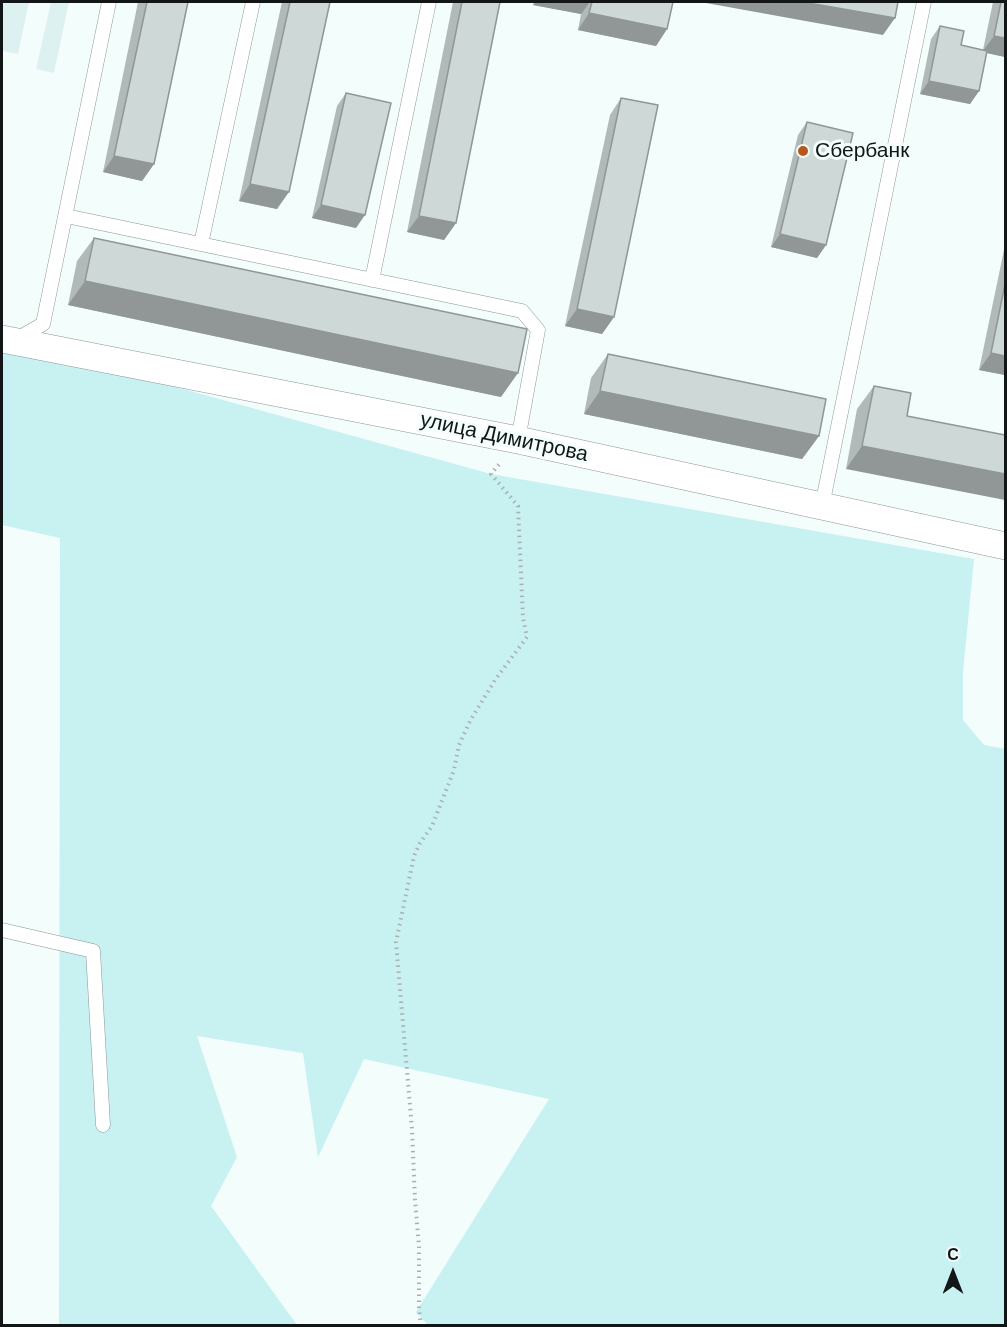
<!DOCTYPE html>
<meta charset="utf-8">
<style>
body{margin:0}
#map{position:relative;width:1007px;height:1327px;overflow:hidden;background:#f3fdfc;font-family:"DM Sans",sans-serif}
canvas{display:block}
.frame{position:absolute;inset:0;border:3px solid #131616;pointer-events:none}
.north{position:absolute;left:923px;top:1243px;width:60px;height:60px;-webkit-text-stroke:4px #f3fdfc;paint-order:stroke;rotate:0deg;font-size:16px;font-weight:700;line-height:24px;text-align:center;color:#131616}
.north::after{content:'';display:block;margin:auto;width:21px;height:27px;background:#131616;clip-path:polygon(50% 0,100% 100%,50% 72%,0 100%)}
</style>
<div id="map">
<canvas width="1007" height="1327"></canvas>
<div class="frame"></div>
<div class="north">С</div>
</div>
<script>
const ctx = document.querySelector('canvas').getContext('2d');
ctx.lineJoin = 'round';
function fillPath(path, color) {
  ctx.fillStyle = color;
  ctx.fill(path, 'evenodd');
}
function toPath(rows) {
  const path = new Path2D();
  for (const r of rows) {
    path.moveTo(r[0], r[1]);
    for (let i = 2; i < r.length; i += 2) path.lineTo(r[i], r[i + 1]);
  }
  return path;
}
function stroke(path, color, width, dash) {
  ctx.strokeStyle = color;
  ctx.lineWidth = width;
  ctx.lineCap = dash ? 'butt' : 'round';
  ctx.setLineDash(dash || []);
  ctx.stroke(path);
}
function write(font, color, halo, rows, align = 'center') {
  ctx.font = font + ' "DM Sans",sans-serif';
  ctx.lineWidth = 6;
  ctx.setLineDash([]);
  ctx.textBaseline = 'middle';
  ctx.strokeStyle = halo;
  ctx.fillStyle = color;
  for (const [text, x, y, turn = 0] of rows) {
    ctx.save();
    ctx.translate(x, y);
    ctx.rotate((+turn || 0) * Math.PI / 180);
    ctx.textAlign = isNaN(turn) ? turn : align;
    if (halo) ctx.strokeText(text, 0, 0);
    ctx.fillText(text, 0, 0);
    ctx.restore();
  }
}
const built = toPath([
 [2,2,29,2,18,54,2,51],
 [51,2,69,2,54,73,36,69]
]);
const green = toPath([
 [2,339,491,474,974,559,963,672,963,720,984,745,1006,749,1005,1325,428,1325,416,1312,549,1099,364,1059,318,1157,303,1053,197,1036,237,1157,211,1206,297,1325,59,1325,60,538,2,525]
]);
const path = toPath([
 [421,1326,419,1309,419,1247,415,1200,412,1129,396,942,414,856,420,843,432,826,454,770,459,745,470,721,495,680,527,637,523,618,518,506,491,474,501,462]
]);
const lane = toPath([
 [66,216,522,311,538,330,518,440],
 [201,244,253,2],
 [372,280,429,2],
 [15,340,43,324,109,2],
 [822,506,924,2],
 [2,930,93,951,103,1125]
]);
const street = toPath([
 [2,339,518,440,1006,546]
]);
const wall = toPath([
 [138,2,188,2,154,164,142,181,103,172],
 [282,2,330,2,277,209,239,201],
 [453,2,500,2,456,223,444,240,407,232],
 [534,2,673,2,667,29,656,46,578,30,581,14,533,5],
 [993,2,1005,2,1005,57,987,53,979,91,970,104,920,94,931,39,940,26,961,45,983,50],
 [346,93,356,228,312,218,337,106],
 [621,98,614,317,602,334,565,326,610,115],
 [807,122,826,245,817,258,771,247,798,135],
 [94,238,501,397,68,305,77,261],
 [1005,245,1005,375,979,370],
 [608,354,819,436,802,459,584,414,591,378],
 [874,386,907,416,846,469,857,409]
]);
const shadedWall = toPath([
 [536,2,590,2,581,14,533,5],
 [707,2,803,2,895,18,883,35,706,3],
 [589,13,667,29,656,46,578,30],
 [994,36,1005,38,1005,57,982,52],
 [929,81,979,91,970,104,920,94],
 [114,156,154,164,142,181,103,172],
 [250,184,289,192,277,209,239,201],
 [321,205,365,215,356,228,312,218],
 [419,216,456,223,444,240,407,232],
 [780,234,826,245,817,258,771,247],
 [85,281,518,373,501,397,68,305],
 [577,309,614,317,602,334,565,326],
 [991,353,1005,356,1005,375,979,370],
 [600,391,819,436,802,459,584,414],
 [862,446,1005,474,1005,500,846,469]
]);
const building = toPath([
 [147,2,188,2,154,164,114,156,147,2],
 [290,2,330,2,289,192,250,184,290,2],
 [462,2,500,2,456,223,419,216,462,2],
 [592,2,673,2,667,29,589,13,592,2],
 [803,2,898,2,895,18,803,2],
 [1001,2,1005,2,1005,38,994,36,1001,2],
 [940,26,964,31,961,45,987,51,979,91,929,81,940,26],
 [346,93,391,103,365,215,321,205,346,93],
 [621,98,658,105,614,317,577,309,621,98],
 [807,122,853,133,826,245,780,234,807,122],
 [94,238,527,329,518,373,85,281,94,238],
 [1005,284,1005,356,991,353,1005,284],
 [608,354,826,399,819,436,600,391,608,354],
 [874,386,911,393,907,416,1005,435,1005,474,862,446,874,386]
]);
const markers = [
 [803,151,6,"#b8561d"]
];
const poiNames = [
 ["Сбербанк",815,151]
];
const streetNames = [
 ["улица Димитрова",504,438,12]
];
fillPath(built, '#def1f1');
fillPath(green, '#c8f1f1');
stroke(lane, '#8d9595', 15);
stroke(street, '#8d9595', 28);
stroke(path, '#a9b1b0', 4, [1.5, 4.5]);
stroke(lane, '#fff', 14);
stroke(street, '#fff', 27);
fillPath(wall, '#b1bab9');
fillPath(shadedWall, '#909796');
fillPath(building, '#ced8d7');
stroke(building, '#909796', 1.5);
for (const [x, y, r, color] of markers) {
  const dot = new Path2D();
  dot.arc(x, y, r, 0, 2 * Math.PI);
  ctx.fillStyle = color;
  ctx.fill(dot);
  stroke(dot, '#f3fdfc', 2);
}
write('21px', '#131616', '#f3fdfc', poiNames, 'left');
write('21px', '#131616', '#f3fdfc', streetNames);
</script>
